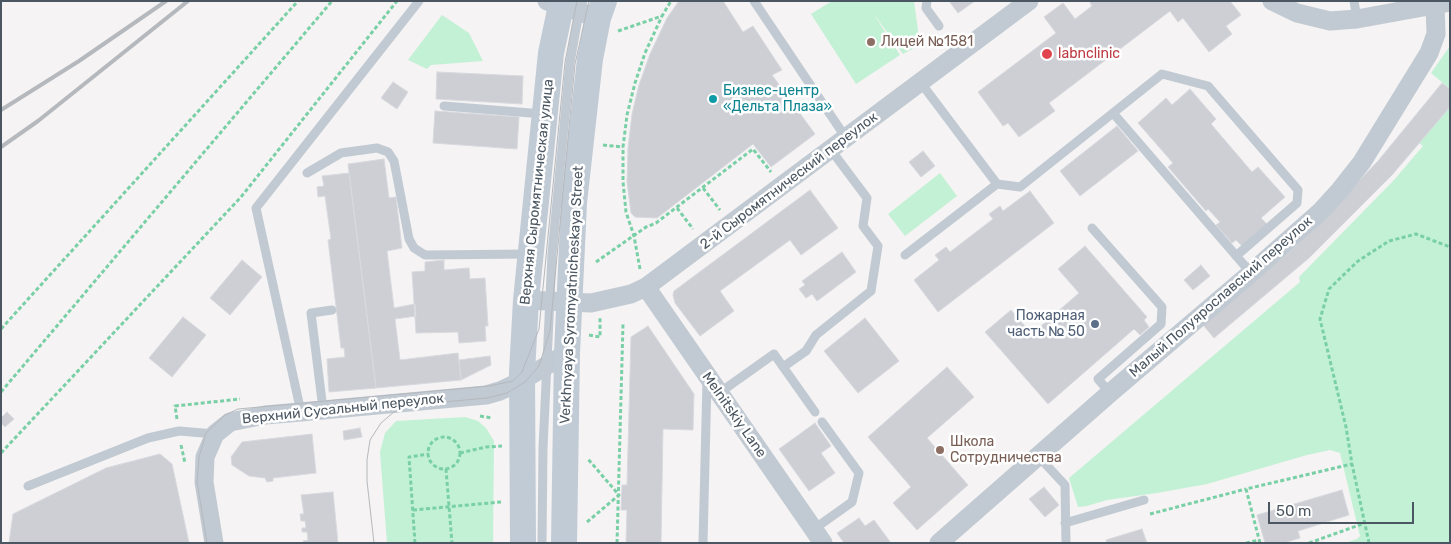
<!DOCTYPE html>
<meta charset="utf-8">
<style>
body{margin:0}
#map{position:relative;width:1451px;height:544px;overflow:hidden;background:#f5f3f3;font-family:Rubik,sans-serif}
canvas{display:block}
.frame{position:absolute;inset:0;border:2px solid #4a5661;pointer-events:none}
.scale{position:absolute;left:1268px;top:502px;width:146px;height:22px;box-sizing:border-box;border:2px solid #4a5661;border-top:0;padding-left:6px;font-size:15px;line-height:18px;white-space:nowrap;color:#4a5661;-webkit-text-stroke:4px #fff;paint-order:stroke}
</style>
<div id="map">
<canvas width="1451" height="544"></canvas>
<div class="frame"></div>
<div class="scale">50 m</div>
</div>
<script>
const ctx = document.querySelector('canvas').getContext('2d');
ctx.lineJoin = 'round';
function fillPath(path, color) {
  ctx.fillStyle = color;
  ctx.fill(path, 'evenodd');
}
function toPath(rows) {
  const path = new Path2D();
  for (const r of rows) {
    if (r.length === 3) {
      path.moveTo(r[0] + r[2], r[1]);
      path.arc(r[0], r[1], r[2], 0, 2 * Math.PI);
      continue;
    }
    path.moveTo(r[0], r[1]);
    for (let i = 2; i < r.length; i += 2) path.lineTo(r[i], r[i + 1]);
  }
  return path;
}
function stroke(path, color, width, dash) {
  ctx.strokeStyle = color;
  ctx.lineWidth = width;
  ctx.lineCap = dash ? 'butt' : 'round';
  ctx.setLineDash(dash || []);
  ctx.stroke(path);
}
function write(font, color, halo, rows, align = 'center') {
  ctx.font = font + ' Rubik,sans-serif';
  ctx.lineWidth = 5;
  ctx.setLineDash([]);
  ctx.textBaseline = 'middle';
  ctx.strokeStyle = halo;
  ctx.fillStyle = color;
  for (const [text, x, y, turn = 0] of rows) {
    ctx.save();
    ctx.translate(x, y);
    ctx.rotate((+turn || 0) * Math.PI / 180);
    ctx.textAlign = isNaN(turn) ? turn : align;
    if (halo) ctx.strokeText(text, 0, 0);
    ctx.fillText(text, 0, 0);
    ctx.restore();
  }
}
const green = toPath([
 [832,1,914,1,920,45,903,54,873,13,900,55,856,84,811,14],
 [442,15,469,33,483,61,431,65,427,69,408,60],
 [1450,46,1450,89,1431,73],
 [1450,107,1450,543,1345,543,1357,539,1360,536,1340,453,1330,450,1307,455,1207,484,1157,493,1107,500,1087,506,1078,507,1069,478,1300,282,1299,277,1394,180,1423,146,1419,143],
 [940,173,957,196,905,236,888,214],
 [465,417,478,421,486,428,494,441,493,543,387,543,380,452,385,433,396,421]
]);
const building = toPath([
 [679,1,723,1,743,32,753,26,782,70,772,75,815,134,771,167,753,144,657,218,635,217,631,213,627,182,628,148,632,114,639,85,650,54,667,18,679,1],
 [949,1,975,1,958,13,949,1],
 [1092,1,1230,1,1241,15,1226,26,1232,34,1209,52,1183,18,1178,22,1170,11,1049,103,1055,111,1019,137,1008,123,1003,126,978,92,1056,33,1044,17,1063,3,1075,19,1092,6,1090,3,1092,1],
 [437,72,523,76,522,104,436,99,437,72],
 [393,82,408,92,397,109,381,98,393,82],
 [1442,83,1450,89,1450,107,1392,175,1309,258,1214,338,1203,325,1297,245,1378,161,1442,83],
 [1190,89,1216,119,1211,124,1252,172,1258,167,1285,197,1261,218,1267,224,1242,246,1236,240,1232,243,1216,225,1220,222,1208,209,1206,211,1168,167,1173,163,1138,123,1166,98,1172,105,1190,89],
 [435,111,519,117,517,149,433,143,435,111],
 [1117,126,1138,151,1080,196,1060,171,1117,126],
 [923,151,935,166,921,177,909,162,923,151],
 [384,159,389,198,396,197,402,248,387,251,394,308,415,304,416,316,395,319,400,360,458,353,461,380,376,388,348,164,384,159],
 [349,173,376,388,329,392,327,359,345,357,344,348,341,348,328,240,331,239,325,196,318,197,317,187,324,186,322,176,349,173],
 [810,190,838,228,801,255,790,240,720,291,734,311,700,336,675,303,673,295,674,291,810,190],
 [1030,191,1054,223,938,312,914,280,939,260,935,255,946,247,950,252,993,219,989,214,1000,206,1003,211,1030,191],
 [1085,246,1147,317,1144,320,1149,327,1140,335,1134,329,1048,404,985,332,1011,310,1032,334,1079,293,1058,269,1085,246],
 [842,252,856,272,817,301,812,294,806,298,799,289,805,285,802,281,842,252],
 [242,260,262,277,230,315,210,298,242,260],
 [444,260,444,270,469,268,470,279,485,278,488,326,485,326,486,341,459,343,458,332,416,333,412,272,425,271,425,262,444,260],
 [1201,265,1210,276,1193,290,1184,280,1201,265],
 [183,317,206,335,172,377,149,358,183,317],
 [865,318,899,361,858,393,824,351,865,318],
 [648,326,694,394,693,430,663,429,661,543,626,543,627,510,621,510,622,485,627,485,631,337,648,326],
 [490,356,491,365,461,380,459,360,490,356],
 [947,367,974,397,927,438,968,485,917,530,893,503,911,487,868,437,947,367],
 [7,412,14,419,5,427,1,423,1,418,7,412],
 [815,423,831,446,821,453,835,473,809,491,779,449,815,423],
 [360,428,362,437,344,440,343,431,360,428],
 [312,434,316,473,273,478,273,481,267,482,265,478,249,476,232,465,231,457,242,442,312,434],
 [160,454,172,464,189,543,9,543,13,514,106,468,160,454],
 [1044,487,1059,505,1045,517,1029,499,1044,487],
 [1342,490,1349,515,1298,531,1300,538,1284,543,1265,543,1257,515,1342,490],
 [333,492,338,543,304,543,303,541,308,540,307,532,302,532,302,528,306,528,305,521,301,521,300,514,304,514,301,495,333,492],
 [859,518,865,526,874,520,891,543,844,543,837,533,859,518],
 [1142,529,1147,543,1107,543,1106,540,1142,529]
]);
const path = toPath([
 [618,31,662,16,671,1],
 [603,145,623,147],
 [703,188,720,210],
 [677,208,693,229],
 [596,262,646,227,656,223,753,149,771,172],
 [640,269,634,236,626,212,623,182,623,147,627,115,635,83,645,53,662,16],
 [1,329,298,1],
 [589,335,600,337,600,318],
 [1,392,332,1],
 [480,416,492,418],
 [177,419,175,406,240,399],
 [444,453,16],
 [181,445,185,463],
 [1,453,241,197,397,1],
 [460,453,486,447,502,446],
 [446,469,452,543],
 [413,510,501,502],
 [1150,514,1246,489],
 [587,522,619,495,588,459],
 [415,543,409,457,429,454],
 [617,543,623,324],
 [1246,543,1259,540],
 [1260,543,1246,489,1352,464],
 [1309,543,1365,523],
 [1369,543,1352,464,1346,427,1320,319,1329,289,1358,261,1389,241,1416,234,1450,247]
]);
const service = toPath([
 [754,1,846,138],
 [927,1,926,8,939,26],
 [1354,1,1357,19],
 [921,83,997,184,1020,187,1162,74,1208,86,1298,190,1297,203,1236,256],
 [444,106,543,114],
 [1113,113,1251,273],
 [307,173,341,153,377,148,388,152,394,161,409,239,414,248,425,255,528,254],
 [1092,228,1162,307,1161,324,1098,379,1110,393],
 [905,255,997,184],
 [783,367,806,351,816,335,871,291,878,246,863,226,867,198,831,150],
 [719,393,774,354,815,412],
 [323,409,311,313,332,310],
 [301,412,256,208,419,1],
 [1038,456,1065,485,1066,543],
 [28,486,148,438,179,431,215,434],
 [1065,523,1144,500],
 [814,529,852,502,859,473,822,422],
 [542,543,543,448,552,254,570,63,579,12,583,1],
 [703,543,707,381]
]);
const minor = toPath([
 [547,1,598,18],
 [1272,1,1297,13,1330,21,1357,19,1450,2],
 [646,287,823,543],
 [526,300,591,303,631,294,646,287,1029,1],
 [214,543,204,482,205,457,215,434,230,422,265,415,301,412,486,395,500,391,523,380,567,353],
 [939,543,1110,393,1251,273,1321,211,1340,190,1362,162,1429,53,1436,34,1435,5]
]);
const secondary = toPath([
 [523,543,522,372,526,300,551,53,562,1],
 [564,543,567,353,574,203,590,59,598,18,604,1]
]);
const tram = toPath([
 [207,543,197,482,199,457,206,433,225,415,238,409,489,386,513,381,522,372,539,329,565,62,577,1],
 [374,543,367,481,367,460,370,440,381,423,395,411,410,405,487,398,507,393,525,382,539,366,550,331,575,64,589,1]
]);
const rail = toPath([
 [1,110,79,61,166,1],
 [1,147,38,121,188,1]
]);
const markers = [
 [871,42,5,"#8d6e63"],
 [1047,54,6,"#e0444e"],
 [713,99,5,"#0f9aa8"],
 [1095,324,5,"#5c6f8a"],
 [940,450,5,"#8d6e63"]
];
const educationNames = [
 ["Лицей №1581",881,42],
 ["Школа",950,442],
 ["Сотрудничества",950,458]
];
const healthNames = [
 ["labnclinic",1058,54]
];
const cultureNames = [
 ["Бизнес-центр",723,91],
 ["«Дельта Плаза»",723,107]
];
const streetNames = [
 ["2-й Сыромятнический переулок",789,181,-37],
 ["Верхняя Сыромятническая улица",537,192,-84],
 ["Verkhnyaya Syromyatnicheskaya Street",572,295,-87],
 ["Малый Полуярославский переулок",1221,297,-41],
 ["Верхний Сусальный переулок",343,409,-6],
 ["Melnitskiy Lane",734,415,55]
];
const serviceNames = [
 ["Пожарная",1085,316],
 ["часть № 50",1085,332]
];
fillPath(green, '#c3f1d5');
fillPath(building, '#cdcfd5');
stroke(building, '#d7d9de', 1);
stroke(path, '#7ad0a6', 3, [4, 2.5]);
stroke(service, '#c1cad2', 9);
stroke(minor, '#c1cad2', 19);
stroke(secondary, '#c1cbd6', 26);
stroke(tram, '#b5b8bd', 1);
stroke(rail, '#b5b8bd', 4);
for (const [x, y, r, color] of markers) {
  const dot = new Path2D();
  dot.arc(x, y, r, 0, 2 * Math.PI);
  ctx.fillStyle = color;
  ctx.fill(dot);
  stroke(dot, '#fff', 2);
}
write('14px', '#785e54', '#fff', educationNames, 'left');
write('14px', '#be3a42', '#fff', healthNames, 'left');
write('14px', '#0d838f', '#fff', cultureNames, 'left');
write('14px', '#4a5661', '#fff', streetNames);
write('14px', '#4e5e75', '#fff', serviceNames, 'right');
</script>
